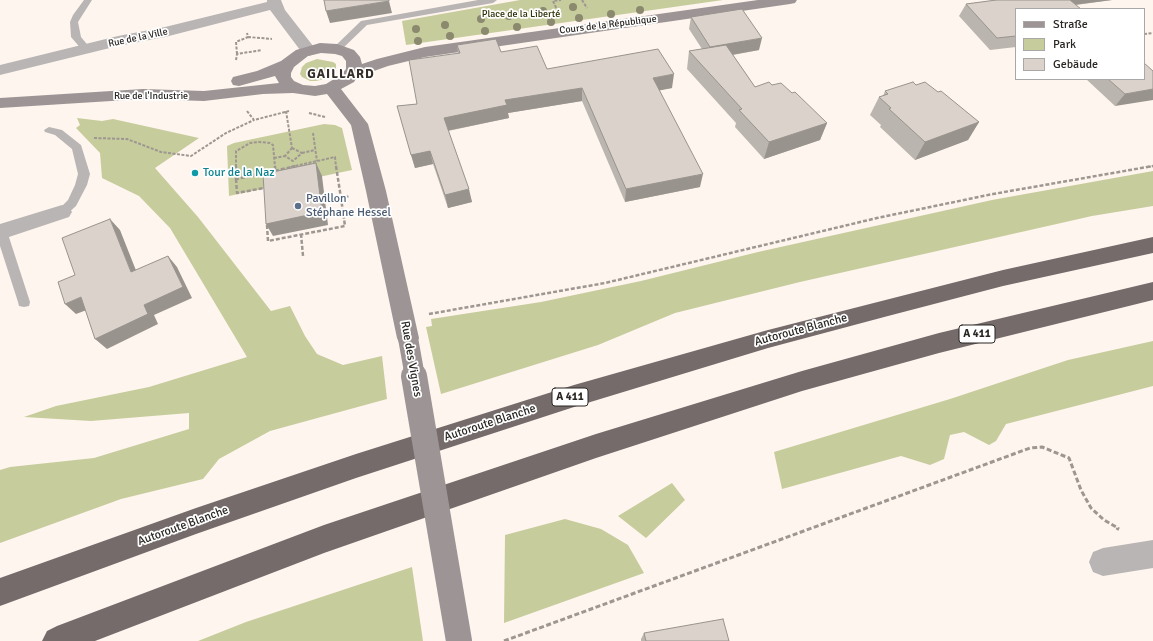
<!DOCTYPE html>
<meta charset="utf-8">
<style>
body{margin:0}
#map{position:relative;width:1153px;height:641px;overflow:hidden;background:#fef5ee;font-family:Signika,sans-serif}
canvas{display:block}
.legend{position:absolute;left:1015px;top:8px;width:130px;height:72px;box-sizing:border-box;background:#fff;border:1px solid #a9a8a7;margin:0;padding:5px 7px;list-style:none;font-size:12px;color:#292623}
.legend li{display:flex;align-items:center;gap:8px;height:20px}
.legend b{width:20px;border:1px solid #a9a8a7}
</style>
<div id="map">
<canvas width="1153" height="641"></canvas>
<ul class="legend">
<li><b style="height:5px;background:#9d9595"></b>Straße</li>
<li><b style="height:11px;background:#c7cc9c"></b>Park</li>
<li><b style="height:11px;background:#dad2cb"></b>Gebäude</li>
</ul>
</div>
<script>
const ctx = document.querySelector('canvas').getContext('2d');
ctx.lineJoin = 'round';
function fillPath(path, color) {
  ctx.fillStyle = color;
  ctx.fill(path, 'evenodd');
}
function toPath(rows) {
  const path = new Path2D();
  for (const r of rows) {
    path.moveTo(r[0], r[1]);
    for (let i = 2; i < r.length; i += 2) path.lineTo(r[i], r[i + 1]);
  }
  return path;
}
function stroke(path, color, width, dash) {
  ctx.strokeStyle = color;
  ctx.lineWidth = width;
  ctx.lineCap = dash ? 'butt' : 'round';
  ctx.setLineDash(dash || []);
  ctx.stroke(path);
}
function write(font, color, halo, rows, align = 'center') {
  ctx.font = font + ' Signika,sans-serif';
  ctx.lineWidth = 3.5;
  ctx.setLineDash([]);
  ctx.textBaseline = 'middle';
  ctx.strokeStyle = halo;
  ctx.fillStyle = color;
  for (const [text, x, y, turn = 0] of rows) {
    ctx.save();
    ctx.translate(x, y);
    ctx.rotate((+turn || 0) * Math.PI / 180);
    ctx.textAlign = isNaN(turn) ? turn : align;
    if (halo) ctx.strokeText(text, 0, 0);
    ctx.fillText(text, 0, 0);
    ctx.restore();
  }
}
const green = toPath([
 [520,0,723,0,406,45,402,21],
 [317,59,333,62,336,64,336,71,328,78,316,81,310,81,302,77,300,74,302,67,306,63],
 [77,118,102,121,113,119,199,138,155,168,198,217,271,311,290,306,305,336,317,354,343,365,382,356,387,399,270,431,219,459,203,479,121,499,0,543,0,470,10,467,94,458,189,429,189,413,91,421,24,417,56,406,149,387,247,357,170,228,139,196,102,178,100,153,76,128,80,125],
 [324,124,335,125,342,128,352,170,229,196,227,146,234,143],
 [1153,171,1153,206,1092,216,800,282,675,313,598,345,441,394,426,327,432,326,431,319,541,302,641,281,758,252,992,200],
 [1153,341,1153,386,1006,424,996,441,989,445,964,432,950,435,944,459,930,465,901,456,782,489,774,452,950,399,1068,360],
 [672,483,685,500,646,538,618,516],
 [565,519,601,529,628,545,644,573,504,623,505,535],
 [412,567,423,641,198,641,246,622]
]);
const pathFar2 = toPath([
 [582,0,587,8],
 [558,12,553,1,561,0],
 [1144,34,1153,33],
 [248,37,272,39],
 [237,54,236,42,248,37,247,33],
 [236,60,237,54,262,50],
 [247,111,254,120,289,111],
 [286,111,292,148],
 [309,113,325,117],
 [313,133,317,161],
 [94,138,127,139,161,152,191,156,226,133,254,120],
 [292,148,302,153,293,161,285,156,292,148],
 [302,153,315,150],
 [274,158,285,156],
 [236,167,236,151,250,143,259,142,270,143,273,145,275,167],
 [291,167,335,157,336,167],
 [1148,167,1153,166]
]);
const pathFar1 = toPath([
 [236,166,236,179,275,171],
 [275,166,275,171],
 [336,166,341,198,350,196],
 [275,171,295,166],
 [236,179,237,193,264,188],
 [267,225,268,241,345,226,341,198],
 [301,234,303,256],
 [429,314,605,283,877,218,993,194,1153,166]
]);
const path = toPath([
 [504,641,1030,448,1042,447,1069,458,1081,490,1091,508,1104,520,1118,528,1117,530]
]);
const lane = toPath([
 [84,0,92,0,78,22,81,37,91,49,86,52,83,51,71,37,70,22,73,15,84,0],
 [478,0,497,0,493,3,367,25,340,51,334,51,332,49,361,21,478,0],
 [49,127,62,130,81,145,90,174,87,185,76,206,66,215,62,216,58,215,56,212,68,200,75,185,78,174,72,149,55,135,45,132,44,130,49,127],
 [0,227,5,228,7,231,30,302,29,306,24,307,19,306,18,302,0,246,0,227]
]);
const street = toPath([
 [267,0,281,0,285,10,317,51,315,54,309,56,303,54,270,10,165,37,118,46,0,75,0,65,118,36,165,27,267,2,267,0],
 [62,205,69,207,72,212,69,217,0,240,0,224,62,205],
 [1153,540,1153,568,1103,576,1093,572,1089,562,1093,552,1103,548,1153,540]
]);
const secondary = toPath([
 [758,0,797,0,795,3,790,4,425,57,388,66,357,77,354,82,341,89,368,124,386,191,419,338,416,345,408,347,400,345,397,338,366,191,351,125,327,94,315,96,293,93,263,94,204,101,143,99,0,108,0,98,143,89,204,91,279,83,275,76,239,86,233,85,231,81,233,77,257,71,281,61,296,50,320,43,337,44,354,50,360,57,362,64,377,59,425,47,758,0],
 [321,53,335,54,342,56,346,61,346,69,342,74,326,84,315,86,303,85,294,81,291,77,291,73,294,67,308,56,321,53]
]);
const highway = toPath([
 [1153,237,1153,253,1003,286,888,316,768,348,574,407,356,478,196,534,0,606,0,578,196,508,356,454,574,385,768,330,1003,270,1153,237],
 [1153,282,1153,300,939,353,802,391,596,458,324,553,95,641,42,641,47,631,57,626,324,525,596,434,802,371,939,333,1153,282]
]);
const secondaryBridgeFar1 = toPath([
 [408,338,415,377]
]);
const secondaryBridge = toPath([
 [414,376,459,641]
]);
const trees = [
 [573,7],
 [640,10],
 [543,11],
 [611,14],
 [509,16],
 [579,18],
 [481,19],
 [551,22],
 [445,25],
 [517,27],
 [416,29],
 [485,31],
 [450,36],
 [418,41]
];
const wall = toPath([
 [996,0,1112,0,1076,5,1016,9,1016,47,990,50,959,16,966,4],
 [691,17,759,50,733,55,755,87,772,85,792,93,827,123,820,140,764,159,735,127,736,123,687,69,689,51,702,49,689,29],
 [457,45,501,52,547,69,672,88,659,90,700,187,625,202,582,101,508,113,509,118,448,131,472,202,448,208,433,164,415,168,397,106,417,104,458,53],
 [1153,71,1115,106,1086,79,1144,79],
 [916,85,938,92,979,122,968,140,915,160,880,127,881,125,870,115,879,97,883,96,885,91],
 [644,633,729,641,641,641,641,639]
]);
const shadedWall = toPath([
 [1062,0,1112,0,1057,7],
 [389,1,392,13,330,23,326,11],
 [762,38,759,50,708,59,710,47],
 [674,74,672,88,652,92,653,78],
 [582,88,582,101,508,113,509,118,446,131,444,118,505,100],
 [1153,89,1153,100,1115,106,1125,94],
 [979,122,968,140,915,160,925,142],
 [827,123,820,140,764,159,769,142],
 [430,151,433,164,415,168,411,155],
 [316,163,322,176,328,225,273,236,266,224],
 [703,174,700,187,625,202,626,189],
 [469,189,472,202,448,208,445,195],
 [110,219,120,230,141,283,131,272],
 [168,256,177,267,192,298,154,315,158,324,107,349,95,339,144,305],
 [81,297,92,308,76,314,65,304]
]);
const building = toPath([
 [324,0,389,0,389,1,326,11,324,0],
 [996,0,1070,0,1081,9,1016,9,1016,36,997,38,966,4,996,0],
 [742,9,762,38,710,47,691,17,742,9],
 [496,39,501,52,537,46,547,69,658,49,674,74,653,78,703,174,626,189,582,88,505,100,507,105,444,118,469,189,445,195,430,151,411,155,397,106,417,104,409,60,460,53,457,45,496,39],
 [726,45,755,87,769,82,772,85,781,83,792,93,795,92,827,123,769,142,739,110,742,109,689,51,726,45],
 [1144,63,1153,71,1153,89,1125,94,1108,79,1144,79,1144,63],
 [913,82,916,85,925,82,938,92,941,91,979,122,925,142,889,109,891,108,879,97,888,94,885,91,913,82],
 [316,163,322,212,266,224,263,174,316,163],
 [110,219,131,272,168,256,183,287,144,305,148,314,95,339,81,297,65,304,58,282,75,275,62,238,110,219],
 [723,619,729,641,646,641,644,633,723,619]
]);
const markers = [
 [195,173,4,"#0f9aa8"],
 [298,206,4,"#5c6f8a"]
];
const farParknames = [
 ["Place de la Liberté",521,14]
];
const farStreetnames = [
 ["Cours de la République",608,25,-7],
 ["Rue de la Ville",138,38,-12],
 ["Rue de l'Industrie",151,96]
];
const shields = [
 [977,334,36],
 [570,397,36]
];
const shieldNames = [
 ["A 411",977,334],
 ["A 411",570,397]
];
const cultureNames = [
 ["Tour de la Naz",203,173]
];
const serviceNames = [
 ["Pavillon",306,199],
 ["Stéphane Hessel",306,213]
];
const streetNames = [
 ["Autoroute Blanche",801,330,-15],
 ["Rue des Vignes",411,359,80],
 ["Autoroute Blanche",490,423,-18],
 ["Autoroute Blanche",183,526,-20]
];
const farDistrictnames = [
 ["GAILLARD",341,75]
];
fillPath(green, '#c7cc9c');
stroke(pathFar2, '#9d9691', 2, [3, 1.5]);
stroke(pathFar1, '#9d9691', 2.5, [4, 2]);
stroke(path, '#9d9691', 3, [5, 2.5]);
fillPath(lane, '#bab5b5');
fillPath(street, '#bab5b5');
fillPath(secondary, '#9d9595');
fillPath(highway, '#756b6b');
stroke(secondaryBridgeFar1, '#9d9595', 20);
stroke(secondaryBridge, '#9d9595', 26);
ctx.fillStyle = '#8b896e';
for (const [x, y] of trees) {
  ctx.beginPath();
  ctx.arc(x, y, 4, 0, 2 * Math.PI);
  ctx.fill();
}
fillPath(wall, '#bbb5af');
fillPath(shadedWall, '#99938e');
fillPath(building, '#dad2cb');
stroke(building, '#99938e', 1);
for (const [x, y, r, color] of markers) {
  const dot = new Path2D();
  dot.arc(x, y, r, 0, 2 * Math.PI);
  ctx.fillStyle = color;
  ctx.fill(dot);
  stroke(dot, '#fff', 1.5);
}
write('10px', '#2d3005', '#fff', farParknames);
write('10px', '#292623', '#fff', farStreetnames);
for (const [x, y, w] of shields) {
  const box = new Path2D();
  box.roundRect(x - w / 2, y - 9, w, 18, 3);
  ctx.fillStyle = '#fff';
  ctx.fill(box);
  stroke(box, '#292623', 1);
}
write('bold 11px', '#292623', null, shieldNames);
write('12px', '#0d838f', '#fff', cultureNames, 'left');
write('12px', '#4e5e75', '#fff', serviceNames, 'left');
write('12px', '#292623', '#fff', streetNames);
ctx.letterSpacing = '1px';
write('bold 13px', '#342d28', '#fff', farDistrictnames);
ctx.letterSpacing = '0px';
</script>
